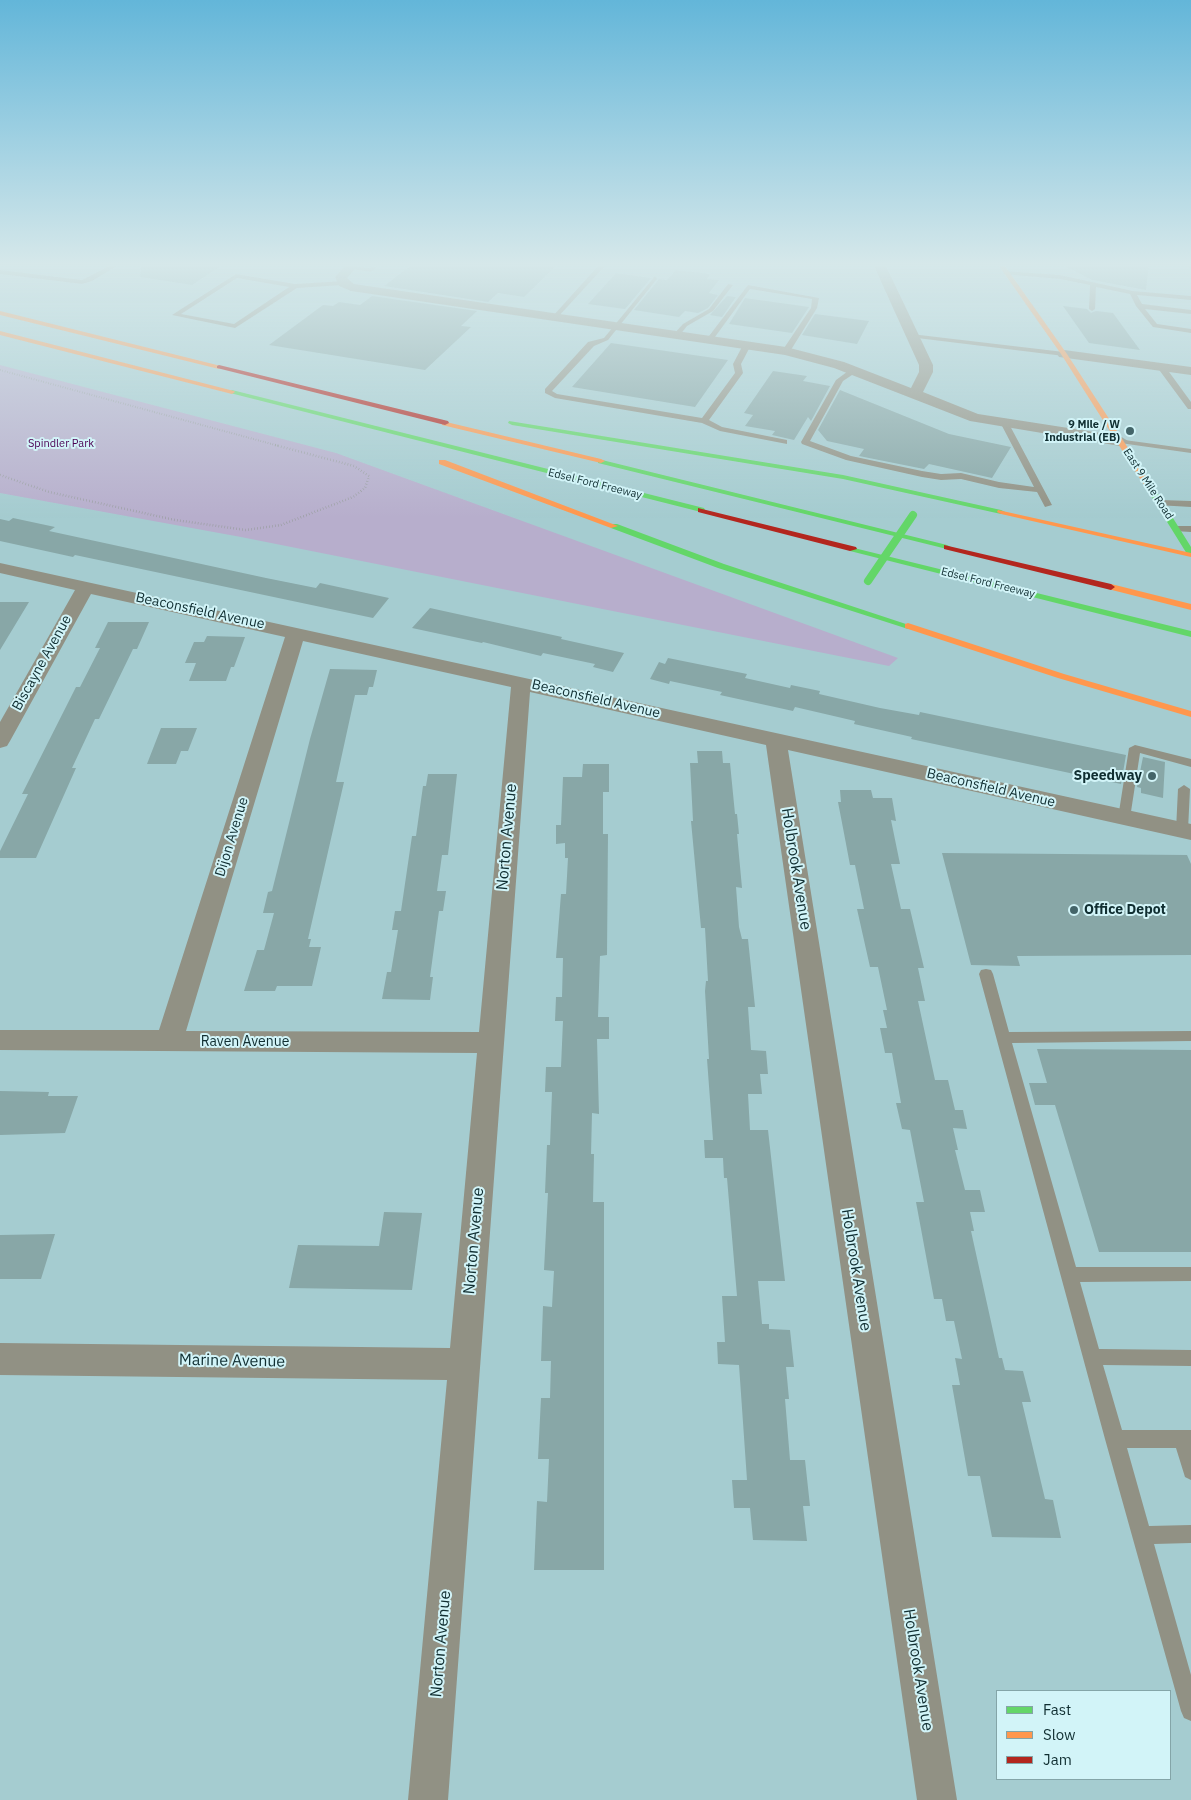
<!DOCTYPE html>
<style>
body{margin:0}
#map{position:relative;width:1191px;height:1800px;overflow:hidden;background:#a5ccd0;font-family:"IBM Plex Sans",sans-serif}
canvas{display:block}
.legend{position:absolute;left:996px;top:1690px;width:175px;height:90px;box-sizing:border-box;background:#d2f4f8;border:1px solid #84a5a8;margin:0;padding:6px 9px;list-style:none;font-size:15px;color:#102e31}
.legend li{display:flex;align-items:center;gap:10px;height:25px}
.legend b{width:25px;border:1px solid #84a5a8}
</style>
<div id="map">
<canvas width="1191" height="1800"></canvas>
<ul class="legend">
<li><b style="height:6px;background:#63d668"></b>Fast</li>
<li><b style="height:6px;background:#ff974d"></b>Slow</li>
<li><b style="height:6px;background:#b3261e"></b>Jam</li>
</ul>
</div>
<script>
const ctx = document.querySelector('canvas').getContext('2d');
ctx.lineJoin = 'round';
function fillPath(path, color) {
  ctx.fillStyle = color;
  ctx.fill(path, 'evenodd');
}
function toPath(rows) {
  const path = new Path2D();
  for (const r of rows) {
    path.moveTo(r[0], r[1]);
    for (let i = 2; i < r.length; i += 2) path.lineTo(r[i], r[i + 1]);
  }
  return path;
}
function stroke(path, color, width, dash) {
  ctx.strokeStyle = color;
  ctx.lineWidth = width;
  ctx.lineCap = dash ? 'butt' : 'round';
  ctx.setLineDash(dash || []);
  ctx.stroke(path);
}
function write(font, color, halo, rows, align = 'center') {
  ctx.font = font + ' "IBM Plex Sans",sans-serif';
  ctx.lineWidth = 4;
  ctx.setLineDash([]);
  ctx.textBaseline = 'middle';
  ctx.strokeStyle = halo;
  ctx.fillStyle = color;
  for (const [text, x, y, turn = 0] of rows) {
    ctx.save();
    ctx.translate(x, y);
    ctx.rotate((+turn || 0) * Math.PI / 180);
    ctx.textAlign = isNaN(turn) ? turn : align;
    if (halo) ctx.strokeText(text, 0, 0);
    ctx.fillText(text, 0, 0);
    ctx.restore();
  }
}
const green = toPath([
 [0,365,336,453,898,658,889,666,241,537,0,493]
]);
const building = toPath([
 [141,266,221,266,192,285,140,277],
 [410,266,556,266,524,297,498,293,488,302,384,286],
 [1064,266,1149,266,1146,290,1092,280],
 [676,270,710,274,707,279,719,280,709,293,718,295,708,308,698,313,685,311,679,317,634,310,659,279,667,280],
 [616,273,651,278,625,309,588,304],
 [372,296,477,311,461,326,471,327,425,370,269,345,323,305,333,306,339,302,360,305],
 [727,296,736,297,722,317,710,315],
 [745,298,809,307,792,333,729,324],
 [1063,306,1087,309,1091,313,1096,311,1113,313,1140,350,1089,343],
 [815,314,869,321,857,344,802,335],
 [611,343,728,360,695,407,572,387],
 [773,371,807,376,803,381,830,386,811,421,808,417,794,440,772,435,775,431,745,426,753,415,744,413],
 [840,390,949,434,1011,447,992,478,929,464,924,469,859,456,864,449,827,441,818,430],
 [13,518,55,527,49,531,266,578,316,588,320,583,389,598,373,618,75,555,73,557,0,541,0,519,9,521],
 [0,602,29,602,0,650],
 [430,608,562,637,561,639,624,653,613,672,593,667,595,664,543,653,541,656,483,642,482,643,412,628],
 [108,622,149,622,137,649,133,649,99,719,95,719,72,768,76,768,36,858,0,858,0,851,28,794,22,794,76,687,80,687,100,648,95,648],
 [207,636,245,637,234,667,231,667,226,681,189,681,196,663,185,663,194,642,204,642],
 [668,658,747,674,745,678,790,688,791,685,820,691,819,694,880,708,919,715,920,712,1126,755,1121,784,911,739,912,737,854,724,855,721,838,717,795,707,793,711,720,695,722,692,670,681,669,684,650,679,659,662,665,664],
 [330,669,377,670,373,687,369,687,367,695,355,695,336,782,344,782,308,939,311,939,309,947,321,947,312,986,277,986,275,991,244,991,257,950,264,950,274,913,263,913,268,892,272,891,310,739],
 [161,728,197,728,188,751,181,751,176,764,147,764],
 [697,751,722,751,723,763,730,763,735,814,737,814,739,834,737,834,742,888,736,887,739,927,742,939,748,939,755,1007,748,1007,751,1050,766,1051,768,1074,760,1074,762,1094,748,1094,750,1130,768,1130,785,1281,758,1281,762,1324,769,1324,769,1329,790,1330,794,1367,786,1367,789,1399,785,1399,790,1460,805,1460,810,1506,803,1506,807,1541,753,1540,750,1508,734,1508,732,1480,747,1480,739,1365,718,1364,717,1342,725,1342,722,1296,737,1296,727,1178,724,1178,723,1158,705,1158,704,1140,713,1140,707,1059,709,1059,705,991,706,981,708,981,705,928,701,928,691,821,693,821,690,763,698,763],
 [1143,757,1165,762,1163,798,1141,793,1141,788,1137,787],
 [583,764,609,764,609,792,603,792,603,834,608,834,607,955,600,956,598,1017,609,1017,609,1039,597,1039,599,1114,592,1113,591,1154,594,1154,593,1202,604,1202,604,1570,534,1570,537,1501,547,1502,549,1459,538,1459,541,1398,550,1398,551,1361,541,1361,543,1306,552,1307,554,1271,544,1270,548,1193,545,1193,547,1145,550,1145,552,1092,545,1092,546,1067,561,1067,563,1021,555,1021,556,997,562,997,563,958,556,958,561,894,566,894,568,858,565,858,565,843,556,844,556,825,561,825,563,777,582,777],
 [428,774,457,774,448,855,442,855,437,891,446,891,443,911,439,911,430,977,433,977,430,1000,382,999,387,972,391,972,398,930,392,930,395,911,401,911,412,836,416,836,423,786,426,786],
 [840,790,871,790,873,798,892,798,896,821,891,820,900,864,891,864,901,909,910,909,924,968,918,968,925,1001,918,1001,935,1080,948,1080,955,1110,963,1110,967,1129,953,1128,958,1150,955,1150,965,1190,980,1190,985,1212,970,1212,974,1231,971,1231,999,1358,1002,1358,1005,1370,1023,1371,1031,1402,1022,1402,1045,1499,1053,1500,1061,1538,992,1537,980,1476,968,1476,952,1385,960,1385,955,1358,962,1359,954,1321,946,1321,942,1299,934,1299,916,1202,924,1202,910,1130,902,1129,896,1103,901,1103,892,1053,885,1053,880,1028,887,1028,883,1010,887,1010,878,967,870,967,857,909,864,909,855,865,850,865,843,828,838,802,841,802],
 [942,853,1187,855,1191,864,1191,955,1017,956,1020,966,971,965],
 [1037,1049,1191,1050,1191,1252,1099,1252,1055,1105,1035,1105,1029,1083,1047,1083],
 [0,1091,49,1092,48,1096,78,1096,65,1133,0,1135],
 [384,1212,422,1213,412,1290,289,1288,298,1245,379,1246],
 [55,1234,41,1279,0,1279,0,1235]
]);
const pathFar1 = toPath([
 [0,370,279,446]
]);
const path = toPath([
 [0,475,49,492,175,520,246,530,281,525,353,497,365,488,369,476,354,466,275,445]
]);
const lane = toPath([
 [109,266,117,266,92,281,82,284,0,274,0,270,82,280,109,266],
 [348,266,370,268,379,266,371,272,351,269,348,266],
 [598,266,605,266,557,318,553,318,553,316,598,266],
 [1186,266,1191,266,1191,269,1187,267,1186,266],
 [1005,271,1060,275,1133,291,1191,296,1191,300,1137,295,1142,304,1191,310,1191,314,1145,309,1157,324,1191,329,1191,333,1153,327,1136,306,1130,294,1096,287,1095,309,1092,311,1089,309,1090,285,1060,279,1003,274,1005,271],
 [236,274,295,284,343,281,346,283,343,285,297,288,235,328,172,315,236,274],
 [237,278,289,287,234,324,181,314,237,278],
 [655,276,657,279,608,340,594,346,552,391,557,394,702,418,735,373,733,364,743,345,747,343,751,345,741,364,743,373,709,420,722,427,787,440,787,444,720,431,702,423,555,398,545,393,545,389,588,342,604,338,655,276],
 [728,284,733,285,713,311,687,326,679,336,675,336,673,335,683,324,709,309,728,284],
 [748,285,819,298,817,308,789,353,782,351,811,308,812,299,750,289,712,341,706,340,748,285],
 [911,334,1064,352,1068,354,1064,356,909,337,907,336,911,334],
 [1161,365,1164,365,1191,402,1191,409,1188,409,1157,367,1161,365],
 [851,369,858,371,843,381,810,441,851,456,922,471,941,474,961,473,999,482,1034,487,1001,424,1008,422,1052,505,1045,507,1037,492,999,488,961,479,941,480,922,477,846,460,802,444,801,442,836,380,851,369],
 [1117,439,1191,449,1191,453,1120,443,1116,441,1117,439],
 [1160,500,1191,501,1191,507,1157,505,1157,501,1160,500],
 [1177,526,1191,526,1191,532,1174,531,1174,527,1177,526],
 [1135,745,1191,759,1191,767,1140,753,1130,818,1124,822,1118,818,1129,748,1135,745],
 [1184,785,1190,789,1188,830,1182,834,1176,830,1178,789,1184,785],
 [986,969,991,970,993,974,1009,1032,1191,1031,1191,1041,1012,1043,1076,1267,1191,1267,1191,1281,1080,1282,1099,1349,1191,1350,1191,1366,1103,1365,1122,1430,1191,1430,1191,1480,1185,1477,1176,1448,1127,1448,1149,1526,1191,1525,1191,1543,1154,1544,1191,1675,1191,1721,1184,1718,1181,1711,1105,1439,979,974,981,970,986,969]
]);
const street = toPath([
 [345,266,358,266,347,278,354,284,786,347,844,362,911,388,919,372,919,365,874,266,886,266,933,365,933,372,923,392,978,414,1120,436,1128,441,1120,446,970,421,834,368,785,355,351,291,339,286,335,277,345,266],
 [1064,350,1191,367,1191,375,1059,357,1057,354,1064,350],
 [0,563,1191,824,1191,840,788,750,957,1800,917,1800,766,745,530,692,448,1800,408,1800,447,1380,0,1375,0,1343,450,1348,477,1053,0,1050,0,1030,159,1030,285,637,91,594,10,741,7,746,0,748,0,722,75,590,0,573,0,563],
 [303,641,511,687,479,1032,186,1031,303,641]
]);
const fast = toPath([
 [232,390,704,508,705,510,701,512,230,393,229,392,232,390],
 [509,421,843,475,1001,510,1005,512,1001,514,843,479,512,425,508,423,509,421],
 [598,459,947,545,951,547,947,549,598,463,598,459],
 [1147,486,1153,486,1191,547,1191,556,1187,554,1146,488,1147,486],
 [611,524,617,524,724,564,912,626,908,629,905,628,718,568,611,528,611,524],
 [850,547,1191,631,1191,637,850,551,850,547]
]);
const slow = toPath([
 [999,266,1005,266,1067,354,1154,488,1153,490,1146,488,1061,354,999,266],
 [0,311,221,366,222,367,219,369,0,315,0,311],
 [0,331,234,391,235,392,232,394,0,335,0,331],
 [442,421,601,459,605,461,601,463,442,425,442,421],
 [439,460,445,460,618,526,611,528,439,464,439,460],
 [998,510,1191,553,1191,557,1001,514,997,512,998,510],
 [1111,584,1191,604,1191,610,1108,589,1108,585,1111,584],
 [908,623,1064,674,1191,711,1191,717,1058,678,905,628,905,624,908,623]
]);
const jam = toPath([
 [219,365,448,421,449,423,445,425,217,368,217,366,219,365],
 [698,508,856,547,857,549,850,551,698,512,698,508],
 [944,545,1111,584,1115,587,1111,590,944,549,944,545]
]);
const fastBridge = toPath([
 [868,581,913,515]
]);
const markers = [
 [1130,431,5,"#446569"],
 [1152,776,5,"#446569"],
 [1074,910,5,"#446569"]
];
const farPoinames = [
 ["9 Mile / W",1120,425],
 ["Industrial (EB)",1120,438]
];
const farParknames = [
 ["Spindler Park",61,444]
];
const farStreetnames = [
 ["Edsel Ford Freeway",595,484,14],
 ["East 9 Mile Road",1148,484,57],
 ["Edsel Ford Freeway",988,583,14]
];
const streetNames = [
 ["Beaconsfield Avenue",200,611,12],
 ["Biscayne Avenue",42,663,-61],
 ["Beaconsfield Avenue",596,699,13],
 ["Beaconsfield Avenue",991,788,13],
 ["Dijon Avenue",232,837,-73],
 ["Raven Avenue",245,1042]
];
const poiNames = [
 ["Speedway",1142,776],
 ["Office Depot",1084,910,"left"]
];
const nearStreetnames = [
 ["Norton Avenue",507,837,-85],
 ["Holbrook Avenue",796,869,81],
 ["Norton Avenue",474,1241,-85],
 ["Holbrook Avenue",856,1270,81],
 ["Marine Avenue",232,1361,1],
 ["Norton Avenue",441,1644,-85],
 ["Holbrook Avenue",918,1670,81]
];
fillPath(green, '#b7aecc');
fillPath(building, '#88a7a7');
stroke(pathFar1, '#909892', 2, [0.5, 2]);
stroke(path, '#909892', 2.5, [0.5, 2.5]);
fillPath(lane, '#919184');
fillPath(street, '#919184');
fillPath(fast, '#63d668');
fillPath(slow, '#ff974d');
fillPath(jam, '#b3261e');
stroke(fastBridge, '#63d668', 8);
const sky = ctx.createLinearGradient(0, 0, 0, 518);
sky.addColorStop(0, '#63b6d9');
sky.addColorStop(0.51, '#d6e8ea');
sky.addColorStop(1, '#d6e8ea00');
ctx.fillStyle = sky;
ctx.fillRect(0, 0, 1191, 518);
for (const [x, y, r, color] of markers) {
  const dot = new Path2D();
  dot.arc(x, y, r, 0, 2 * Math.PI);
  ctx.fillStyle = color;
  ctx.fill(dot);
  stroke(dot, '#d2f4f8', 2);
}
write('bold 11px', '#102e31', '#d2f4f8', farPoinames, 'right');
write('11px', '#4b0052', '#d2f4f8', farParknames);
write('11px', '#102e31', '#d2f4f8', farStreetnames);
write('14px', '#102e31', '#d2f4f8', streetNames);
write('bold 14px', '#102e31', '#d2f4f8', poiNames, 'right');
write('16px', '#102e31', '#d2f4f8', nearStreetnames);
</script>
